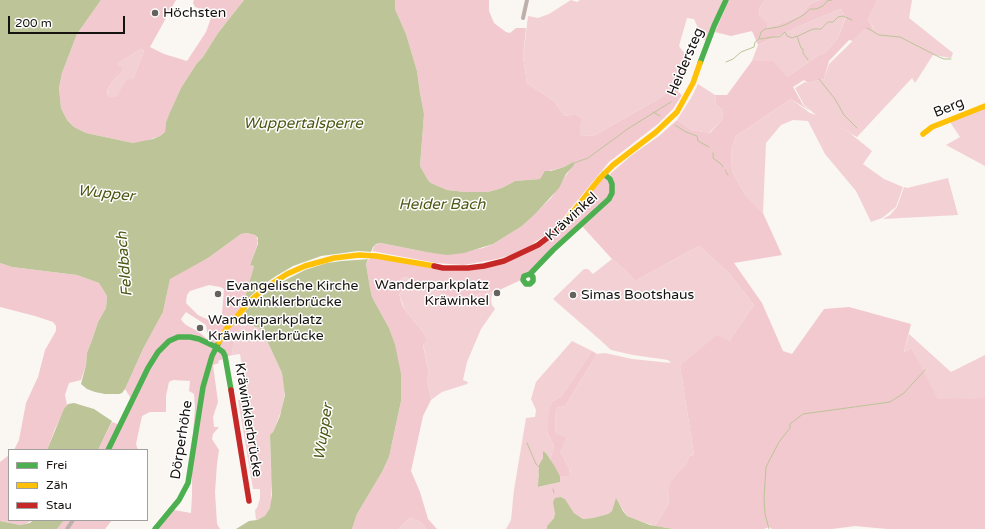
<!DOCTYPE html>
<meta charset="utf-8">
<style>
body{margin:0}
#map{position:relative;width:985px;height:529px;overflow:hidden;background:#faf6f2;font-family:"Varela Round",sans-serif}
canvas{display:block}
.legend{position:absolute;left:8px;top:449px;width:140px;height:72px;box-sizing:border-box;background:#fff;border:1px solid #a1a09f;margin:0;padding:5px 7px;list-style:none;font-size:12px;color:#15120f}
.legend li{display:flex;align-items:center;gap:8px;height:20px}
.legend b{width:20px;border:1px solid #a1a09f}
.scale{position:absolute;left:8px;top:16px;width:117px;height:18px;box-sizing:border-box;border:2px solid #15120f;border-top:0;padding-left:5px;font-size:12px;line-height:14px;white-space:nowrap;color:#15120f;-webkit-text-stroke:3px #fff;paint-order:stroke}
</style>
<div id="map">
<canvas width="985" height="529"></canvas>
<ul class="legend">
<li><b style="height:5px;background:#4caf50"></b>Frei</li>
<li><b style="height:5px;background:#ffc107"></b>Zäh</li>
<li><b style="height:5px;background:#c62828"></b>Stau</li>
</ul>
<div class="scale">200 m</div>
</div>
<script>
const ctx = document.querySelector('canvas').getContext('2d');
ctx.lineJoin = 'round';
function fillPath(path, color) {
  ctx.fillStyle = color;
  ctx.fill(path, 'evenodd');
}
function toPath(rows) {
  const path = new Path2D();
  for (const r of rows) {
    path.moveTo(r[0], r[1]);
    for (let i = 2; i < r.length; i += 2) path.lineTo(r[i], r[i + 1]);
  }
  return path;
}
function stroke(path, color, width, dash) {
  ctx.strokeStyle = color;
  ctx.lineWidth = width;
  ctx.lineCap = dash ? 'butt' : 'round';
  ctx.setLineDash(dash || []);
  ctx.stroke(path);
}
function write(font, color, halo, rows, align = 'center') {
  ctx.font = font + ' "Varela Round",sans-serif';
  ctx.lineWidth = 3;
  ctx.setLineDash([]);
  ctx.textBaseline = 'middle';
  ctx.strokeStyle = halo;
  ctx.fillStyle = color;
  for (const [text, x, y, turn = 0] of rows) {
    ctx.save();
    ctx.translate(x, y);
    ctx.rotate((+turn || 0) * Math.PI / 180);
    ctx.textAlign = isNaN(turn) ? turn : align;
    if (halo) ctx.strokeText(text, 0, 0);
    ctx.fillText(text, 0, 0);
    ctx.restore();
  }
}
const green = toPath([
 [571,0,577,2,580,0,723,0,706,41,701,38,698,28,694,19,687,18,679,46,690,61,686,61,681,66,676,86,660,98,593,136,580,135,580,123,574,114,565,116,554,101,527,83,523,57,528,16,538,18,549,14],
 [765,0,820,0,810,4,800,16,767,28,759,15,760,7],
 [878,0,912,0,909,18,953,53,951,58,933,55,915,83,912,78,857,137,829,122,851,134,872,151,863,164,884,179,903,187,896,207,882,218,871,222,856,191,825,154,808,121,793,120,781,125,766,143,763,213,744,193,732,171,731,150,736,136,791,99,810,113,816,115,804,105,795,88,805,82,808,83,824,79,829,64,865,29,874,29,868,19],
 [841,9,846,16,838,38,825,53,820,54,787,77,752,61,758,45,818,18],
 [141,49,144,51,133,79,120,92,116,97,108,97,107,93,110,85,117,77,118,63],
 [698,84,715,95,716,104,723,111,722,120,709,133,692,130,677,120,691,98],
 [985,106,985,166,946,145,960,137,950,122],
 [948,178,958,215,883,219,890,215,897,207,904,187,907,188],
 [699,246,729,273,754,305,729,341,680,366,694,455,689,456,686,464,668,491,669,503,655,526,634,519,627,516,616,499,612,511,608,514,593,518,583,519,574,513,565,499,561,497,555,507,555,513,554,518,547,526,547,529,506,529,511,520,514,490,526,418,535,417,536,410,531,399,536,382,572,341,592,351,562,395,552,402,547,432,554,446,550,460,546,453,543,451,543,458,538,475,539,487,560,482,560,476,570,476,569,468,560,451,555,433,556,408,565,406,597,354,605,353,632,359,671,363,668,360,633,355,611,350,599,339,553,299,584,269,588,269,593,274,612,259,625,270,635,281],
 [405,277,408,278,409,281,413,284,462,300,481,293,495,292,492,295,491,300,492,305,495,309,481,329,467,362,463,380,468,382,467,384,442,392,431,400,427,379,429,374,423,344,424,333,405,310,399,294,405,287,402,287,399,284,401,279],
 [247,316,255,327,258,327,263,332,282,373,285,392,282,409,273,432,270,436,271,472,272,474,271,506,266,516,256,520,255,510,257,508,260,498,260,489,253,489,238,400,241,400,246,392,240,354,233,355,232,351,238,331],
 [909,334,951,372,985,355,985,398,938,400,912,348,904,352],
 [410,518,421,522,426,529,399,529]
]);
const forest = toPath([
 [101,0,176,0,150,47,164,54,187,61,206,32,211,18,209,12,195,7,193,3,194,0,244,0,218,33,203,57,197,63,181,88,166,122,165,132,160,136,143,142,133,143,86,133,74,127,67,120,61,108,59,88,62,73,77,34],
 [141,49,144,51,133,79,127,80,116,97,108,97,107,92,110,85,122,71,122,67,118,66,118,63],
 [395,0,489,0,489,11,494,23,506,32,510,33,516,28,526,28,523,57,527,83,554,101,565,116,574,114,579,117,582,120,580,124,580,135,593,136,660,98,676,86,681,66,686,61,690,61,691,64,686,69,684,77,678,92,682,95,673,109,658,124,609,162,558,224,548,233,531,245,511,255,497,259,464,265,436,263,372,251,375,245,381,243,426,252,453,254,483,248,493,244,522,226,551,198,569,171,573,162,564,167,545,172,540,179,515,181,502,188,488,192,465,192,447,190,431,183,428,180,420,166,424,114,420,93,417,71,406,34,395,9],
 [729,0,765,0,760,7,759,15,767,23,767,28,800,16,810,4,820,0,878,0,868,19,874,30,865,29,853,41,849,40,829,61,824,79,808,83,804,80,793,87,803,105,810,111,791,99,736,136,731,150,732,171,744,193,763,213,782,255,734,263,762,303,783,351,792,354,824,309,849,307,911,324,904,352,912,348,938,399,985,398,985,529,887,529,855,526,832,529,772,529,769,527,764,529,673,529,655,526,669,503,668,491,671,482,686,464,689,456,694,455,680,366,717,335,729,341,754,305,729,273,699,246,635,281,625,270,612,259,581,225,608,202,612,179,610,174,632,155,659,136,677,120,692,130,710,133,722,120,723,111,716,104,715,95,727,95,752,61,773,61,787,77,820,54,825,53,838,38,846,17,841,9,818,18,758,45,752,31,731,36,715,32],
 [604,174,610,179,612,193,523,279,495,292,481,293,462,300,413,284,408,278,405,277,401,279,399,284,402,287,405,287,399,294,402,304,405,310,424,333,426,340,423,345,429,374,427,379,431,400,423,416,411,471,420,492,428,519,437,529,426,529,421,522,410,518,399,529,352,529,357,514,382,472,389,457,401,401,395,344,389,328,372,297,370,288,366,264,371,255,453,269,512,259,555,232],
 [247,233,255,235,258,240,257,246,250,265,254,266,246,294,240,305,247,312,247,316,238,331,232,351,233,355,228,356,223,359,218,361,219,363,213,365,218,402,213,417,214,427,219,427,213,434,212,439,219,450,217,464,215,492,217,524,220,529,157,529,174,510,191,513,192,495,192,447,195,407,194,394,189,391,190,381,173,380,169,382,166,396,166,412,150,412,142,416,136,444,138,450,98,450,112,422,120,425,132,400,125,389,143,349,163,312,170,278,208,258,241,234],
 [209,285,220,287,224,289,222,314,219,325,198,315,186,303,187,295,190,291],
 [186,312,206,325,207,332,214,337,213,340,207,339,199,332,186,325,182,321,181,319],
 [0,263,12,267,77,275,99,283,107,296,106,308,98,322,92,340,87,353,86,365,81,380,69,383,65,395,67,405,55,429,47,450,14,450,19,440,26,403,38,377,45,350,56,331,56,326,53,322,35,316,0,307],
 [592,351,597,354,565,406,556,408,555,433,566,438,560,451,569,468,570,476,560,476,550,460,554,446,547,432,549,413,552,402,562,395],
 [9,455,9,520,33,520,25,524,20,525,0,521,0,462],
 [64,520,112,520,105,529,57,529]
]);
const water = toPath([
 [0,0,101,0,77,34,62,73,59,88,61,108,67,120,74,127,86,133,133,143,153,139,160,136,165,132,166,122,171,110,181,88,197,63,203,57,218,33,244,0,395,0,395,9,406,34,417,71,420,93,424,114,420,166,428,180,431,183,447,190,465,192,488,192,502,188,515,181,540,179,545,171,551,171,564,167,573,162,574,163,574,165,566,174,559,188,536,213,522,226,493,244,464,253,447,255,426,252,381,243,376,244,373,247,366,264,370,288,372,297,389,328,395,344,401,374,401,401,389,457,382,472,357,514,352,529,236,529,249,521,257,520,265,516,270,508,272,495,270,435,273,432,280,416,285,395,282,373,263,332,258,327,255,327,247,316,246,312,240,305,246,294,254,266,250,265,258,244,258,238,255,235,247,233,241,234,208,258,170,279,163,312,143,349,125,389,122,393,119,394,105,394,95,392,87,389,81,384,86,365,87,353,92,340,98,322,106,308,107,296,99,283,77,275,12,267,0,263],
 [74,403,94,409,112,421,98,450,47,450,64,409,68,404],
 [543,451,546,453,555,467,560,476,560,482,538,487,539,465,543,458],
 [561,497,565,499,574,513,583,519,593,518,608,514,612,511,616,498,623,511,627,516,650,525,673,529,547,529,547,526,554,518,555,513,553,502,555,498],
 [33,520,64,520,57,529,0,529,0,521,20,525,30,523]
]);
const pier = toPath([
 [358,251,374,252,370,259,342,261,327,263,305,270,274,286,260,298,245,311,240,306,260,287,276,276,293,266,321,256]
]);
const stream = toPath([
 [867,28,879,35,900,37,939,57,944,59,951,59],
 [798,36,813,29,821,29,828,22,833,22,838,17,843,16,852,20],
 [760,39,773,37,779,37,785,32,787,36,792,38,797,36,801,48,803,49,803,53,808,60],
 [726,62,733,59,741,52,754,47,755,42,759,39,761,32,765,29,779,27,787,24,805,14,810,9,816,9,823,6,827,1,832,0],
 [819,79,835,99,844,115,857,128],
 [653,112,660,116],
 [675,125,686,132,697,136,698,141,709,147],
 [713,153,713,158,721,164,723,167],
 [574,163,588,158,629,128,671,102],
 [725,170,728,175],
 [527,443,536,464,539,467],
 [553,489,554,493],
 [769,529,765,514,764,498,766,467,779,442,790,428,790,424,803,414,890,402,904,393,925,370]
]);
const street = toPath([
 [523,18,527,0],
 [67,529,73,520]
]);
const fast = toPath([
 [700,63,714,26,726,0],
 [530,274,533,277,533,281,530,284,526,284,523,280,524,276,530,274,553,250,609,199,612,193,612,184,610,179,604,174],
 [108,450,148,368,158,352,169,341,178,337,190,337,199,339,216,347,223,352,225,356,231,390],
 [155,529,179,500,188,483,203,387,212,356,219,342]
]);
const slow = toPath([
 [923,134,932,127,985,106],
 [564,223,600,178,613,165,656,132,677,112,693,83,700,63],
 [219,342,226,329,251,300,265,288,287,274,305,266,334,258,359,255,376,256,434,266]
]);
const jam = toPath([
 [434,266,443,268,468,268,484,266,504,261,538,245,555,232,564,223],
 [231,390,249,501]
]);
const markers = [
 [155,13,4,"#65625e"],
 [497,293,4,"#65625e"],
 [218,294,4,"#65625e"],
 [573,295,4,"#65625e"],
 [200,328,4,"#65625e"]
];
const poiNames = [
 ["Höchsten",163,13],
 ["Wanderparkplatz",489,285,"right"],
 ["Kräwinkel",489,301,"right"],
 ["Evangelische Kirche",226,286],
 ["Kräwinklerbrücke",226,302],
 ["Simas Bootshaus",581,295],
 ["Wanderparkplatz",208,320],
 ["Kräwinklerbrücke",208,336]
];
const streetNames = [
 ["Heidersteg",686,62,-67],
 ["Berg",949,108,-22],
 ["Kräwinkel",572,217,-42],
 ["Kräwinklerbrücke",248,420,81],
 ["Dörperhöhe",182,440,-81]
];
const waterNames = [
 ["Wuppertalsperre",303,124],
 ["Wupper",106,194,6],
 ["Heider Bach",442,205],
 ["Feldbach",125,264,-95],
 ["Wupper",324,432,-81]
];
fillPath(green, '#f3d0d4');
fillPath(forest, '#f2c9ce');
fillPath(water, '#bcc498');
fillPath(pier, '#faf6f2');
stroke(stream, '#bcc498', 1);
stroke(street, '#bfafab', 4);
stroke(fast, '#4caf50', 5.5);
stroke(slow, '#ffc107', 5.5);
stroke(jam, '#c62828', 5.5);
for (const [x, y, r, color] of markers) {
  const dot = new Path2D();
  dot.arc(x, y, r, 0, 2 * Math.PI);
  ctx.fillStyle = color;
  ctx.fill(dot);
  stroke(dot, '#fff', 1.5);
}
write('14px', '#15120f', '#fff', poiNames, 'left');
write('14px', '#15120f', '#fff', streetNames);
write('italic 15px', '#4d5814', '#fff', waterNames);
</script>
